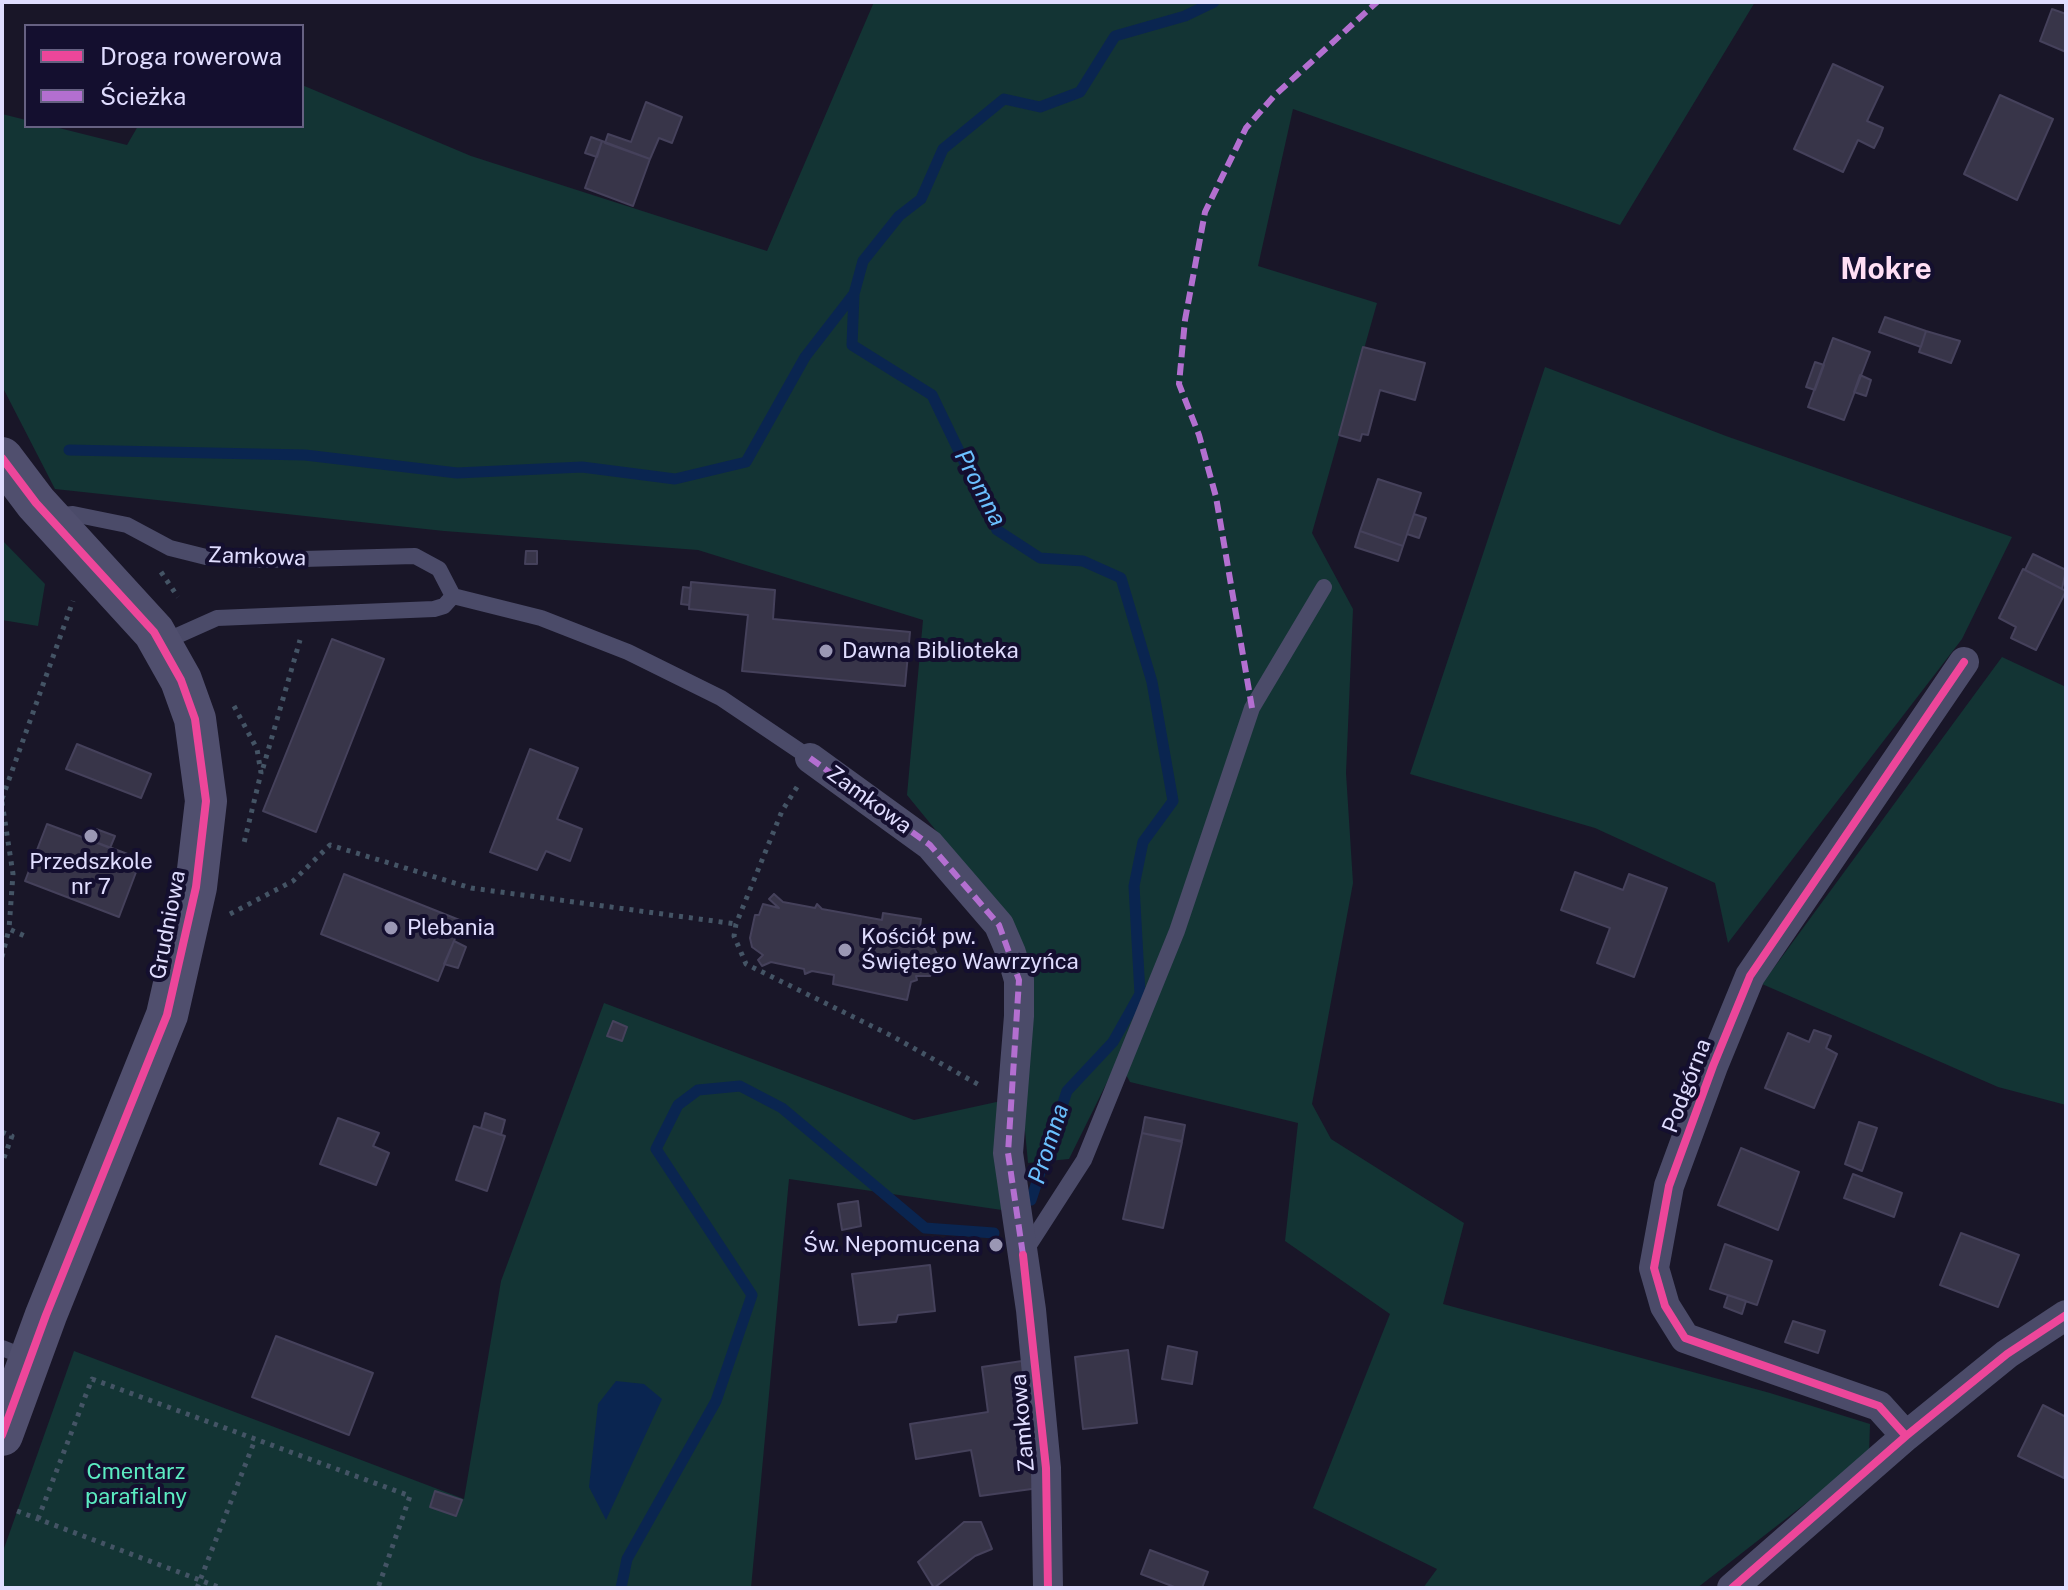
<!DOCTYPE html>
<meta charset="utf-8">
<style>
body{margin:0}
#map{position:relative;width:2068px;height:1590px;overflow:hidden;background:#191628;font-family:"Public Sans",sans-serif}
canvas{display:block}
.frame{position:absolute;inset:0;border:4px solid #e0ddff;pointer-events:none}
.legend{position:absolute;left:24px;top:24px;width:280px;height:104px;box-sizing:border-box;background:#140f2f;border:2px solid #666182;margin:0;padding:10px 14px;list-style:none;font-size:24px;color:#e0ddff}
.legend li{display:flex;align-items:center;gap:16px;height:40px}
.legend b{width:40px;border:2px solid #666182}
</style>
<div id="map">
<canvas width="2068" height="1590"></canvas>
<div class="frame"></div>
<ul class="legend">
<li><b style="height:10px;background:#ed469a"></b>Droga rowerowa</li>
<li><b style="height:10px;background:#b36fd0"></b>Ścieżka</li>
</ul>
</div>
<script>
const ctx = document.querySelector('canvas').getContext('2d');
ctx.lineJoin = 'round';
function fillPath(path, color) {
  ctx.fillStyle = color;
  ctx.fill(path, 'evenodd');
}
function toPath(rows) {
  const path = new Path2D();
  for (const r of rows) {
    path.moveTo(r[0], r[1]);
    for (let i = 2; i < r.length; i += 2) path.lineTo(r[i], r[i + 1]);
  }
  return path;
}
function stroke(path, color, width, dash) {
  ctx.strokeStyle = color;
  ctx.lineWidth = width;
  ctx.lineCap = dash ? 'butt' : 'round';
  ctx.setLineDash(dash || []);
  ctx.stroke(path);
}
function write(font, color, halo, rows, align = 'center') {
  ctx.font = font + ' "Public Sans",sans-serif';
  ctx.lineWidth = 8;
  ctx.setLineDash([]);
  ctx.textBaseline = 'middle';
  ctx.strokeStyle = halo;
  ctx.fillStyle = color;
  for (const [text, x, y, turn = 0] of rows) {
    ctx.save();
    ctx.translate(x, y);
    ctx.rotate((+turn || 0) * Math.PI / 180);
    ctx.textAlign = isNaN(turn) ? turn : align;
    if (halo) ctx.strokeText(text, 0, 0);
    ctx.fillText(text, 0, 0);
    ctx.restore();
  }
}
const green = toPath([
 [874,2,1755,2,1620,225,1293,109,1258,266,1377,303,1312,533,1353,609,1346,773,1353,883,1312,1104,1331,1139,1464,1223,1443,1304,1770,1393,1870,1424,1869,1454,1697,1588,1423,1588,1437,1569,1313,1508,1390,1314,1285,1241,1298,1123,1130,1082,1118,1060,1069,1159,1028,1163,1005,915,907,795,923,620,698,550,444,531,55,489,2,386,2,114,26,120,26,126,51,126,127,145,138,126,302,126,302,85,471,156,767,251],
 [1545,367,1726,436,2012,537,1962,639,1728,943,1715,883,1595,828,1410,774],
 [2,540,45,584,38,626,2,620],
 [2002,657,2066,687,2066,1105,1998,1087,1762,984],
 [604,1003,914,1120,1001,1101,1002,1210,789,1179,751,1588,2,1588,2,1554,74,1351,464,1499,501,1281]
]);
const water = toPath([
 [616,1381,644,1384,662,1399,606,1520,589,1487,598,1404]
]);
const stream = toPath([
 [69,450,305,455,457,473,582,467,675,479,746,462,805,357,853,295],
 [1031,1200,1067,1091,1113,1042,1140,994,1134,886,1143,842,1173,801,1152,682,1121,578,1083,561,1040,558,997,530,932,395,852,345,854,294,863,261,899,216,921,199,943,149,1004,99,1040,107,1080,92,1115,36,1185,16,1214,2],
 [621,1588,627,1559,716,1401,752,1295,656,1149,678,1105,698,1090,740,1086,782,1108,925,1228,994,1233]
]);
const building = toPath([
 [2052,9,2066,14,2066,52,2040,41,2052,9],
 [1833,64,1883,87,1867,121,1883,128,1880,136,1874,148,1858,140,1843,172,1794,149,1833,64],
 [2000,95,2053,119,2017,200,1964,174,2000,95],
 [646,102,682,117,672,143,659,138,650,159,605,143,608,134,631,142,646,102],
 [591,137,602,141,597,157,585,153,591,137],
 [602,141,650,159,633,206,585,188,602,141],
 [1885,317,1926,331,1921,347,1879,332,1885,317],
 [1926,331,1960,341,1951,363,1919,352,1926,331],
 [1833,338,1870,352,1844,420,1808,407,1833,338],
 [1363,347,1425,363,1415,400,1380,390,1368,435,1362,434,1360,441,1339,435,1363,347],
 [1815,362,1824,365,1815,390,1806,387,1815,362],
 [1860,375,1871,380,1866,396,1854,392,1860,375],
 [1378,479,1421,493,1403,546,1360,531,1378,479],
 [1414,514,1426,518,1419,538,1407,534,1414,514],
 [1360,531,1403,546,1398,561,1355,547,1360,531],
 [526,551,537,551,537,564,525,564,526,551],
 [2033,554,2066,570,2062,589,2025,570,2033,554],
 [2023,569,2066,591,2036,650,2011,638,2016,627,1999,618,2023,569],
 [691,582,775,590,773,619,910,632,905,686,742,671,748,615,689,609,691,582],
 [683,587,691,588,689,605,681,604,683,587],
 [332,639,384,659,316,832,263,811,332,639],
 [77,744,151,774,141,798,66,769,77,744],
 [530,749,578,768,557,819,582,829,570,861,546,851,537,870,490,852,530,749],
 [47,824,141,859,119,917,25,881,47,824],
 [96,829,115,836,110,848,92,841,96,829],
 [1575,872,1623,890,1629,874,1667,888,1634,977,1597,963,1610,928,1561,910,1575,872],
 [344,874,462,921,438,981,321,934,344,874],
 [774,894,783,902,815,908,817,904,822,909,882,920,883,913,921,919,919,935,924,941,920,943,932,944,938,956,937,968,930,976,916,976,917,980,911,982,907,1000,833,984,834,975,812,971,805,974,804,969,771,962,762,966,758,960,763,955,752,947,750,938,755,915,759,915,763,904,779,908,769,899,774,894],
 [454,941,466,947,458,968,444,964,454,941],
 [613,1021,627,1027,622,1041,607,1036,613,1021],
 [1814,1030,1831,1036,1826,1048,1837,1054,1814,1108,1765,1088,1788,1033,1809,1042,1814,1030],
 [485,1113,505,1120,501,1135,481,1128,485,1113],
 [1145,1117,1185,1125,1182,1141,1142,1133,1145,1117],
 [338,1118,379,1133,373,1146,389,1153,376,1185,320,1164,338,1118],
 [1859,1122,1877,1128,1862,1171,1845,1164,1859,1122],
 [474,1126,505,1136,487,1191,456,1180,474,1126],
 [1142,1133,1182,1142,1163,1228,1123,1219,1142,1133],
 [1741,1148,1799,1172,1778,1230,1718,1205,1741,1148],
 [1853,1174,1902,1193,1894,1217,1844,1198,1853,1174],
 [858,1201,861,1226,842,1230,838,1204,858,1201],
 [1961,1233,2019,1255,1998,1307,1940,1285,1961,1233],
 [1725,1244,1772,1261,1757,1305,1710,1289,1725,1244],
 [930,1265,935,1311,898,1315,896,1322,859,1325,852,1274,930,1265],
 [1728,1295,1746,1301,1742,1314,1724,1307,1728,1295],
 [1793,1321,1825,1331,1818,1353,1785,1342,1793,1321],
 [276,1336,373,1373,349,1435,252,1397,276,1336],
 [1168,1346,1197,1352,1192,1384,1162,1379,1168,1346],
 [1128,1350,1137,1423,1083,1429,1075,1357,1128,1350],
 [1022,1361,1039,1488,980,1496,971,1450,916,1459,910,1424,988,1412,982,1367,1022,1361],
 [2043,1405,2066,1417,2064,1478,2018,1456,2043,1405],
 [435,1491,462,1500,456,1516,430,1507,435,1491],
 [964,1522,981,1522,992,1549,975,1556,934,1588,918,1562,964,1522],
 [1150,1550,1208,1572,1202,1588,1177,1588,1141,1574,1150,1550]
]);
const path = toPath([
 [161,572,178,597],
 [234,706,257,749,261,773,243,847],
 [263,768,300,640],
 [797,787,782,811,736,924,734,936,746,964,892,1036,981,1086],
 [2,799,73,601],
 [2,802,13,874,9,929,27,937],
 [230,914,293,881,330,845,471,888,736,924],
 [2,957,9,929],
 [2,1132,12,1136,2,1163],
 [17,1511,221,1588],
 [38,1519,92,1379,410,1496,378,1588],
 [197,1588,255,1440]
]);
const lane = toPath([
 [54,516,73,514,127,525,170,548,206,557,265,560,415,556,439,569,453,596,541,618,628,652,721,698,810,758],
 [161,643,217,618,434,609,444,606,453,596],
 [1024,1253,1084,1160,1177,931,1252,708,1324,587],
 [2,1348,30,1359]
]);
const street = toPath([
 [810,758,930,845,999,925,1011,953,1019,980,1019,1016,1008,1153,1031,1310,1046,1468,1048,1588],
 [1906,1436,1879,1406,1685,1338,1665,1306,1654,1268,1669,1186,1713,1066,1750,976,1964,662],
 [1732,1588,1906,1436,2007,1354,2066,1315]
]);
const secondary = toPath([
 [2,458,36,503,154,632,181,680,195,719,206,801,196,887,167,1015,46,1315,2,1435]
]);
const quiet = toPath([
 [1252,708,1216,497,1199,435,1179,384,1185,320,1205,212,1246,128,1274,96,1377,2],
 [810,758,930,845,999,925,1019,980,1008,1153,1023,1255]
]);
const cycleway = toPath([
 [2,458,36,503,154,632,181,680,195,719,206,801,196,887,167,1015,46,1315,2,1435],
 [1023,1255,1046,1468,1048,1588],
 [1906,1436,1879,1406,1685,1338,1665,1306,1654,1268,1669,1186,1713,1066,1750,976,1964,662],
 [1732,1588,1906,1436,2007,1354,2066,1315]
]);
const markers = [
 [826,651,8,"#9a97b4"],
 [91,836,8,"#9a97b4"],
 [391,928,8,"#9a97b4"],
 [845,950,8,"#9a97b4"],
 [996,1245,8,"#9a97b4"]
];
const streetNames = [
 ["Zamkowa",257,557,2],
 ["Zamkowa",869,800,36],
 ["Grudniowa",168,925,-79],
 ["Podgórna",1687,1086,-69],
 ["Zamkowa",1023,1423,-95]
];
const poiNames = [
 ["Dawna Biblioteka",842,651],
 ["Przedszkole",91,862,"center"],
 ["nr 7",91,887,"center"],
 ["Plebania",407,928],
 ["Kościół pw.",861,937],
 ["Świętego Wawrzyńca",861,962],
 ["Św. Nepomucena",980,1245,"right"]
];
const parkNames = [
 ["Cmentarz",136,1472],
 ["parafialny",136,1497]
];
const waterNames = [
 ["Promna",980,488,62],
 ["Promna",1049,1144,-72]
];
const districtNames = [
 ["Mokre",1886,270]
];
fillPath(green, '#133434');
fillPath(water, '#0a2550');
stroke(stream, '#0a2550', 11);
fillPath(building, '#383549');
stroke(building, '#45415b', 2);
stroke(path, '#445465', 5, [4, 6]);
stroke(lane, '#4b4b69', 16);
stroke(street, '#4b4b69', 30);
stroke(secondary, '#504f6e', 42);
stroke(quiet, '#b36fd0', 6, [12, 6]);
stroke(cycleway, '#ed469a', 8);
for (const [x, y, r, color] of markers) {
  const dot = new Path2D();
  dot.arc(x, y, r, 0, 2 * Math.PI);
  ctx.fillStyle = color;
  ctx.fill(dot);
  stroke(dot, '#140f2f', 3);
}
write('22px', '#e0ddff', '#140f2f', streetNames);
write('22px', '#e0ddff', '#140f2f', poiNames, 'left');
write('22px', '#5cecc2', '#140f2f', parkNames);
write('italic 24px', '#6bc0ff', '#140f2f', waterNames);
write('bold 30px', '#ffdff5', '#140f2f', districtNames);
</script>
